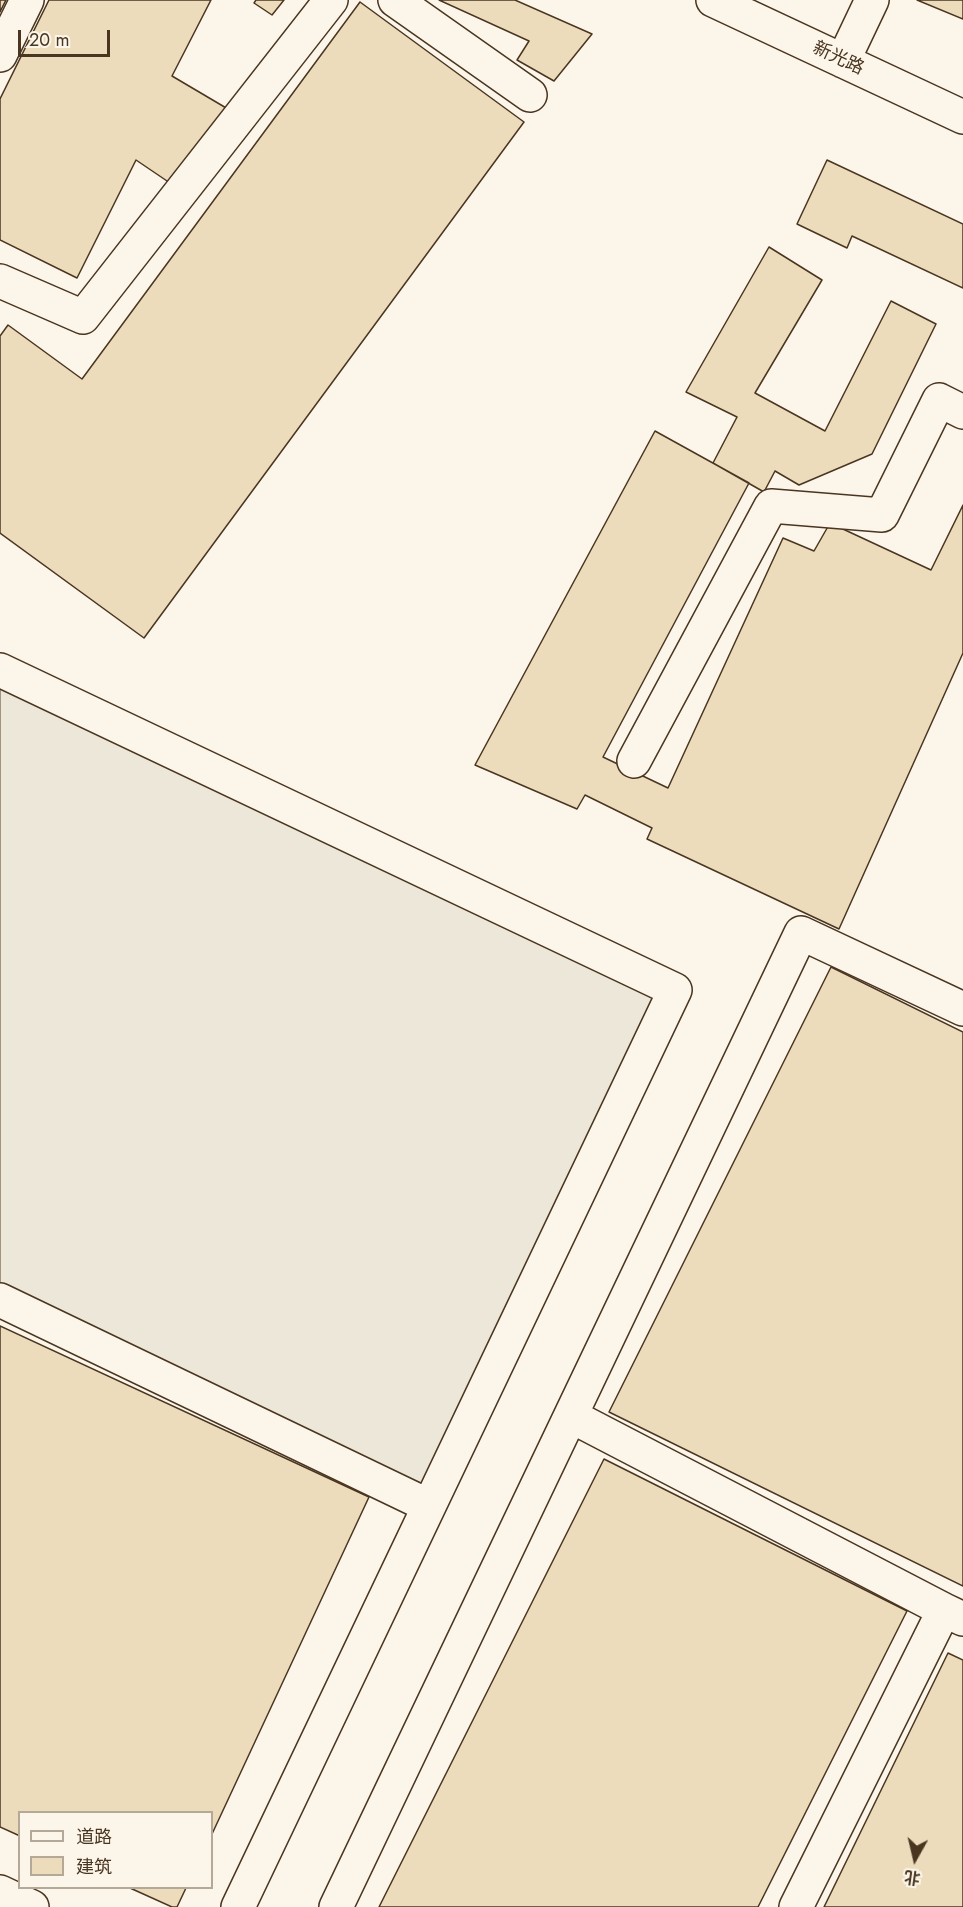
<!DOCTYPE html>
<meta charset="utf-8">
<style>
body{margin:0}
#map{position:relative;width:963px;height:1907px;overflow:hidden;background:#fbf6e9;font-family:Jost,"Noto Sans SC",sans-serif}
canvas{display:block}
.legend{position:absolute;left:18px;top:1811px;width:195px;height:78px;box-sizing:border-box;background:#fbf6e9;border:2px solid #b4a999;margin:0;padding:8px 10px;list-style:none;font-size:18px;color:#4a3520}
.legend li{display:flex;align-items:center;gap:12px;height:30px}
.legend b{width:30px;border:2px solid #b4a999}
.north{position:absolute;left:885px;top:1829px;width:60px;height:60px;-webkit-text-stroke:4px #fbf6e9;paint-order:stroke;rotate:188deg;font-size:16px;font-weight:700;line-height:24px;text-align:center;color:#4a3520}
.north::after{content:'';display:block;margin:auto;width:21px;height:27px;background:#4a3520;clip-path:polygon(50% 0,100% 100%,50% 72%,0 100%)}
.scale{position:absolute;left:18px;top:30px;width:92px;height:27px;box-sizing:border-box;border:3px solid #4a3520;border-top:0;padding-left:8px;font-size:18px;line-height:21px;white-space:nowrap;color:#4a3520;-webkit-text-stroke:4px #fbf6e9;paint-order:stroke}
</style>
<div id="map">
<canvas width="963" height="1907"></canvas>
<ul class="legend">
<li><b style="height:8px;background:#fbf6e9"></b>道路</li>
<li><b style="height:16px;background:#ecdcbc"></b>建筑</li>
</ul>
<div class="north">北</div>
<div class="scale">20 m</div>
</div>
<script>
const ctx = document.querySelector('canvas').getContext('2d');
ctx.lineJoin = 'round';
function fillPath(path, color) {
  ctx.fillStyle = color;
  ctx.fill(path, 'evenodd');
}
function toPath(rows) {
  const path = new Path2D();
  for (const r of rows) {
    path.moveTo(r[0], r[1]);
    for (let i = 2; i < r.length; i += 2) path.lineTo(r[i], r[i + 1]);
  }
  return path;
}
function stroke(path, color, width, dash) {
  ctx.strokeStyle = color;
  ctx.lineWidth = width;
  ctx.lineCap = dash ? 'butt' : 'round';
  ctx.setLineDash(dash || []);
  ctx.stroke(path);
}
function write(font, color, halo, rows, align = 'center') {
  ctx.font = font + ' Jost,"Noto Sans SC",sans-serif';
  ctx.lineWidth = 4.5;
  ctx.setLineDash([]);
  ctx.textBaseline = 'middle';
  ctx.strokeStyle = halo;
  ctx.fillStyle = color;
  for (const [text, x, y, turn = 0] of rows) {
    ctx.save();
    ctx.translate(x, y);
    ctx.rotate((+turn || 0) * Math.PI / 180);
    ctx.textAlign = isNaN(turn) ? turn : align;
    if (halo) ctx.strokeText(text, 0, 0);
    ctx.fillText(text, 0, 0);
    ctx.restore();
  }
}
const parking = toPath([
 [0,670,675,990,429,1506,0,1300,0,670]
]);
const building = toPath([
 [0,0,6,0,0,12,0,0],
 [49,0,211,0,172,76,233,112,170,183,136,160,77,278,0,240,0,99,49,0],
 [256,0,284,0,272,15,254,3,256,0],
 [439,0,515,0,592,34,554,81,517,60,529,41,439,0],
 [917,0,963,0,963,19,917,0],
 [360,2,524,122,144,638,0,533,0,336,8,325,82,379,360,2],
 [827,160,963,224,963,288,852,236,847,248,797,224,827,160],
 [769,247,822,280,755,393,825,431,891,301,936,324,872,454,799,485,775,471,764,492,713,463,737,417,686,392,769,247],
 [655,431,749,483,603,757,668,788,783,538,814,551,830,523,931,570,963,505,963,653,839,929,647,839,652,828,585,795,577,809,475,765,655,431],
 [831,967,963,1032,963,1586,609,1412,831,967],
 [0,1326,369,1497,212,1834,212,1812,20,1812,20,1836,0,1827,0,1326],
 [604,1459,907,1611,758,1907,379,1907,604,1459],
 [948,1653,963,1660,963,1907,824,1907,948,1653],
 [130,1888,186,1888,177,1907,172,1907,130,1888]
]);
const minor = toPath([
 [395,0,530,95],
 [713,0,963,117],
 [0,55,27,0],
 [843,61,872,0],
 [0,281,83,317,331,0],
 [0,670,675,990,238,1907],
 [634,761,771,506,882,515,939,400,963,412],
 [0,1300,429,1506],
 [571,1416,944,1610],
 [0,1892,32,1907],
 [336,1907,801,933,963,1009],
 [796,1907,944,1610,963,1619]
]);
const streetNames = [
 ["新光路",838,59,25]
];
fillPath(parking, '#ede7d9');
stroke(parking, '#887966', 1.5);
fillPath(building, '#ecdcbc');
stroke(building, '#4a3520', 1.5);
stroke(minor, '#4a3520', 36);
stroke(minor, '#fbf6e9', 33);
write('18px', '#4a3520', '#fbf6e9', streetNames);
</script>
